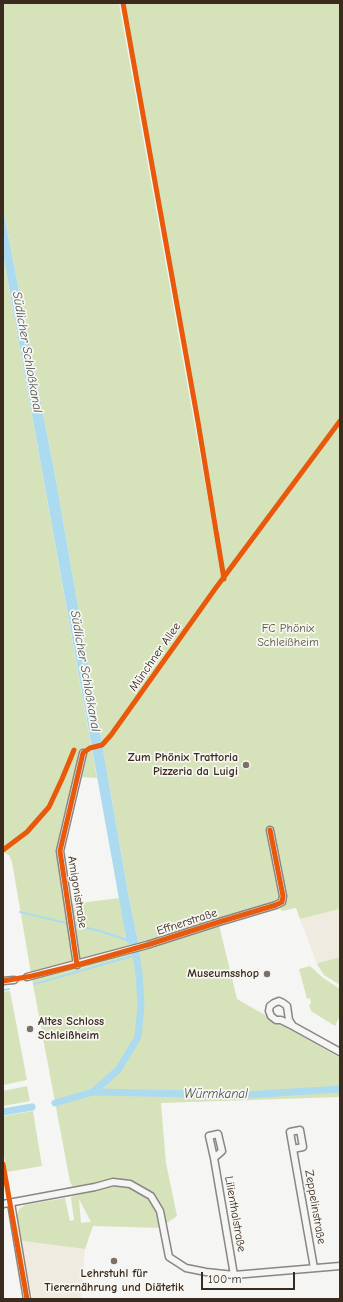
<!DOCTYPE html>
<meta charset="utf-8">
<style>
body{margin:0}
#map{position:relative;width:343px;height:1302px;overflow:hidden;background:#f5f5f3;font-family:"Comic Neue",sans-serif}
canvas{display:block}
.frame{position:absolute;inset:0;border:4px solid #3b2a1e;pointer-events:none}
.scale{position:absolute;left:201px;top:1272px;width:94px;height:18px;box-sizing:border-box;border:2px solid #3b2a1e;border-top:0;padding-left:5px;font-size:12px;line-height:14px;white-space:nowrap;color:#3b2a1e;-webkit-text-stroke:3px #f6f6f2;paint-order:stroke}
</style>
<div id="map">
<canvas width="343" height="1302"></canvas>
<div class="frame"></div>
<div class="scale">100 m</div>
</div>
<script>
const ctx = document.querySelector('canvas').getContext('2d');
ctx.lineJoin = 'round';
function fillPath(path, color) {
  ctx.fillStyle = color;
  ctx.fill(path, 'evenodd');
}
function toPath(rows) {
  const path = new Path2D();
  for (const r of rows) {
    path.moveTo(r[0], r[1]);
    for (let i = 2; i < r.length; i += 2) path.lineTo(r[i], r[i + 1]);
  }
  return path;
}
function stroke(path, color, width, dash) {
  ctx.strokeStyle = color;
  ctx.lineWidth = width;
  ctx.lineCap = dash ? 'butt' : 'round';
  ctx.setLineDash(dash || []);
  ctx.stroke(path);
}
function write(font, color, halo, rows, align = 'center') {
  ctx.font = font + ' "Comic Neue",sans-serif';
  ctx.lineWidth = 3.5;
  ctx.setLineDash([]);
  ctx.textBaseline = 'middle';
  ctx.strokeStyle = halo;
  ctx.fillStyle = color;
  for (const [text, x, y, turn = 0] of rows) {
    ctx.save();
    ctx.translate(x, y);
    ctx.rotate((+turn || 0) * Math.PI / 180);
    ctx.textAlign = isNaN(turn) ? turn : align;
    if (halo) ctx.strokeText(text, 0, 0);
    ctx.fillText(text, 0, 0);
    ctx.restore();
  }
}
const built = toPath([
 [340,909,340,957,318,963,317,964,300,919],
 [20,1241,85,1249,81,1299,33,1299]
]);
const green = toPath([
 [3,3,119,3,214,533,219,531,125,3,340,3,340,909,300,919,296,908,282,911,277,903,218,921,237,999,340,1058,340,1097,161,1103,166,1163,177,1216,160,1228,93,1226,85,1249,22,1241,17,1216,19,1209,25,1205,65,1198,70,1221,74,1220,71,1198,71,1197,77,1195,70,1182,32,979,12,862,9,855,3,852,3,254,97,778,78,777,62,852,71,904,120,898,127,943,138,942,129,898,55,475,3,209],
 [79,1199,91,1222,90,1222,81,1223],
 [340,957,340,985,324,975,317,964,318,963],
 [310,966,322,977,340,989,340,1016,335,1026,311,1011,309,1004,311,1004,310,998,307,999,299,969],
 [10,991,27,1080,3,1085,3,992],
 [27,1086,30,1101,3,1106,3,1091],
 [33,1111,42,1166,7,1172,3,1150,3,1116]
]);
const water = toPath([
 [3,209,55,475,129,898,138,942,134,945,127,943,3,254]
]);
const stream = toPath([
 [20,912,100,931,127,940],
 [35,984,136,955],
 [3,990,9,989]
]);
const canal = toPath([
 [93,1092,245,1095,340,1089],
 [55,1103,93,1092,118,1070,138,1037,141,1006,139,973,134,943],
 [3,1112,32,1107]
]);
const minorTunnel = toPath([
 [14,980,27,977]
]);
const minor = toPath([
 [77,965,60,851,83,753],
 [27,977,147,945,219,922,276,905,282,902,283,896,270,830],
 [3,981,14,980],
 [293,1026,289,1020,287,1006,283,1003,279,1001,274,1003,270,1006,269,1011,271,1016,276,1020,281,1020,293,1026,340,1052],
 [293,1149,303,1147,300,1130,290,1132,314,1268],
 [214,1158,209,1136,218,1134,222,1151,214,1158,234,1275],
 [11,1203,27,1299],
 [3,1204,95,1187,113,1182,130,1184,151,1196,160,1211,169,1257,186,1268,206,1272,234,1275,340,1266]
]);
const cycleway = toPath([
 [123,3,198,422,224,579],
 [3,850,27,832,49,807,62,779,74,750],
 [77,965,60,851,83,753,90,748,102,745,111,735,215,589,340,421],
 [3,981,32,976,77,965,147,945,219,922,276,905,282,902,283,896,270,830],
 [3,1164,27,1299]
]);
const markers = [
 [246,765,4,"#7c7169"],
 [267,974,4,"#7c7169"],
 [30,1029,4,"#7c7169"],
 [114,1261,4,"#7c7169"]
];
const parkNames = [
 ["FC Phönix",288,629],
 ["Schleißheim",288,643]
];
const streetNames = [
 ["Münchner Allee",155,657,-55],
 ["Amigonistraße",77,892,81],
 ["Effnerstraße",187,922,-18],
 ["Zeppelinstraße",315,1207,80],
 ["Lilienthalstraße",235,1214,80]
];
const poiNames = [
 ["Zum Phönix Trattoria",238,758],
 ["Pizzeria da Luigi",238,772],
 ["Museumsshop",259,974],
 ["Altes Schloss",38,1022,"left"],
 ["Schleißheim",38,1036,"left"],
 ["Lehrstuhl für",114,1274,"center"],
 ["Tierernährung und Diätetik",114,1288,"center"]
];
const waterNames = [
 ["Südlicher Schloßkanal",27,352,80],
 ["Südlicher Schloßkanal",85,671,80],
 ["Würmkanal",216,1094]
];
fillPath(built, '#f0ebe1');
fillPath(green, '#d6e3ba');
fillPath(water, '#acdaef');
stroke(stream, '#acdaef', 2);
stroke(canal, '#acdaef', 7);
stroke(minorTunnel, '#d0ccc8', 6, [6, 3]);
stroke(minor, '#8a8683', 9);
stroke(minor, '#f5f5f3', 6);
stroke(cycleway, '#e8590c', 5);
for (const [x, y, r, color] of markers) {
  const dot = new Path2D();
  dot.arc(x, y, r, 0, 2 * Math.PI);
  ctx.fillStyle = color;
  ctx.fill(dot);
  stroke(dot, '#f6f6f2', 1.5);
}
write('12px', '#5b5439', '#f6f6f2', parkNames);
write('12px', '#3b2a1e', '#f6f6f2', streetNames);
write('bold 12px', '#3b2a1e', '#f6f6f2', poiNames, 'right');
write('italic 13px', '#4f5352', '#f6f6f2', waterNames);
</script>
